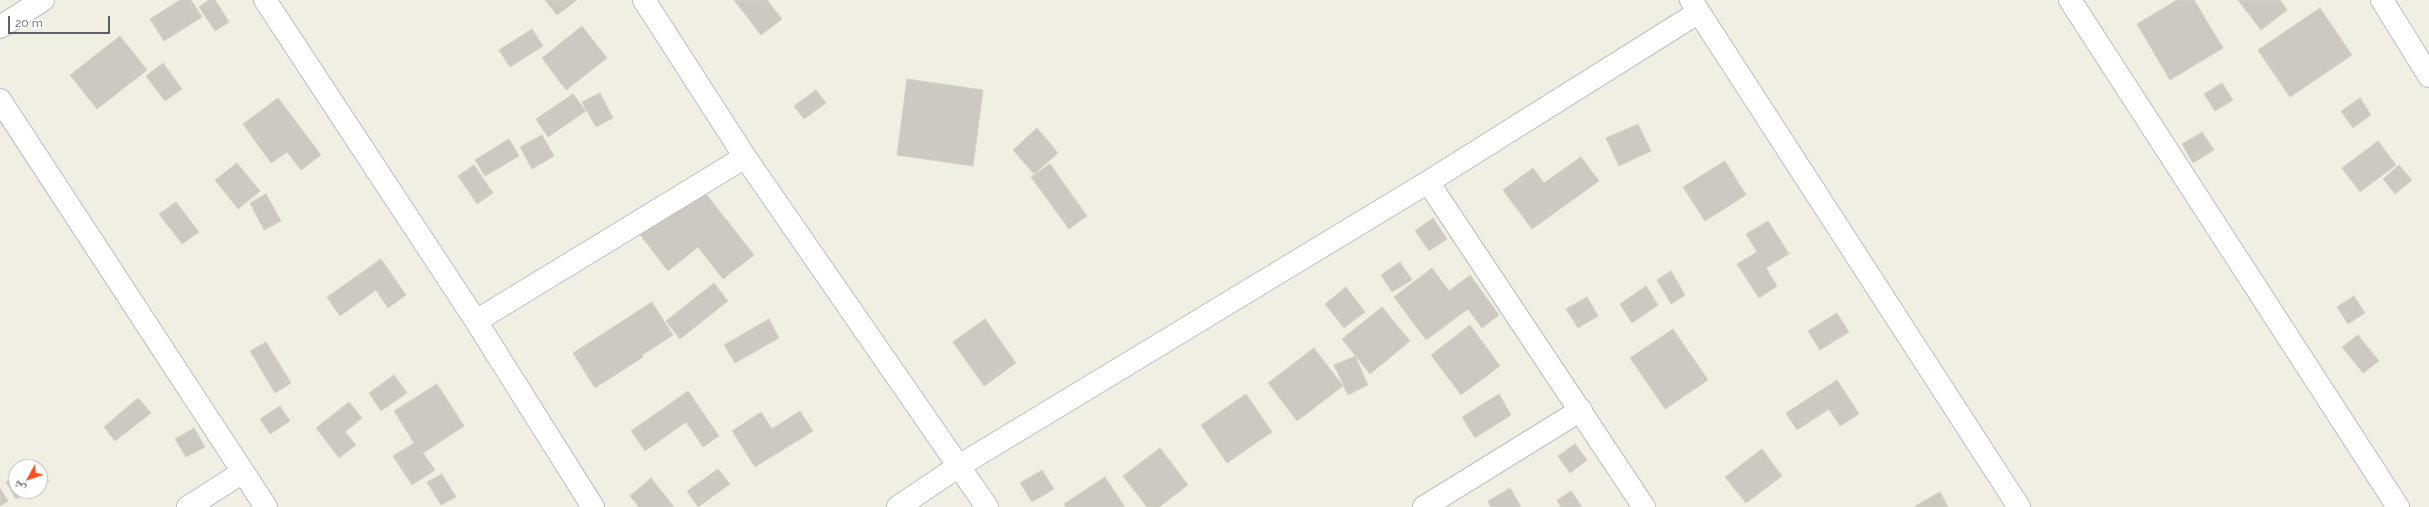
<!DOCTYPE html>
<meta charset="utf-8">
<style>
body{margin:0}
#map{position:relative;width:2429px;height:507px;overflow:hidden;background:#f0efe4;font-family:Raleway,"Noto Naskh Arabic",sans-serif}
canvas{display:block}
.north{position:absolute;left:8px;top:459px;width:40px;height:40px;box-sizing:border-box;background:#fff;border:1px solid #bebfc2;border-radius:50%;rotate:230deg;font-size:11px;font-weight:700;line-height:16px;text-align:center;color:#5c5f66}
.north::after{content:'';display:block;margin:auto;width:14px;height:18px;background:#f94f21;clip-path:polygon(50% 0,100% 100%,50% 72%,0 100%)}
.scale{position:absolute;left:8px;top:16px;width:102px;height:18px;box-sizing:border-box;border:2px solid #5c5f66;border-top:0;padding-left:5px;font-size:12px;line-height:14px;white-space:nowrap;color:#5c5f66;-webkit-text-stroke:3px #fff;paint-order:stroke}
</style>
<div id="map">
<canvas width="2429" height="507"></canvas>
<div class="north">ش</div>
<div class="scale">20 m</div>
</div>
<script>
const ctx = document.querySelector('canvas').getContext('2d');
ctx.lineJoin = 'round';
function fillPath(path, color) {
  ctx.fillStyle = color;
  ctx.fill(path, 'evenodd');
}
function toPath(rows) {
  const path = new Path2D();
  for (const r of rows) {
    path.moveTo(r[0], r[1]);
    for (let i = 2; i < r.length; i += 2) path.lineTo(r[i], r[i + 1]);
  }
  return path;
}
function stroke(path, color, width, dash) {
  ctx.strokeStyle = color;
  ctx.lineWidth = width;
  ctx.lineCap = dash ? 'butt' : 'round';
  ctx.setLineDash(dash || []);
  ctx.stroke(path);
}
const building = toPath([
 [180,0,191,0,202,17,164,41,150,19,180,0],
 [209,0,215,0,229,22,215,31,199,7,209,0],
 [545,0,577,0,557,15,545,0],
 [734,0,767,0,782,19,761,35,734,0],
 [2177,0,2194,0,2223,48,2170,80,2137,24,2177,0],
 [2238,0,2280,0,2287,10,2261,30,2238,0],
 [2320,8,2352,55,2290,97,2258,50,2320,8],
 [582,26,607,58,566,90,542,58,582,26],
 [532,29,543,46,510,67,499,50,532,29],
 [120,36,147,70,97,109,70,75,120,36],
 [163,63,182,89,165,101,146,76,163,63],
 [907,79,983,90,973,166,897,155,907,79],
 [2222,83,2233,100,2215,111,2204,94,2222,83],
 [816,90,826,103,804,119,794,106,816,90],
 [600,93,613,118,596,127,582,102,600,93],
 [573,94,586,111,548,137,536,119,573,94],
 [278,98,321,155,301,170,287,152,271,163,243,124,278,98],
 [2360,98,2371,115,2353,128,2341,111,2360,98],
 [1638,124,1651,151,1619,166,1606,138,1638,124],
 [1037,128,1058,153,1034,174,1013,150,1037,128],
 [2202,132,2214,150,2193,163,2182,144,2202,132],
 [542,135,554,156,532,169,520,147,542,135],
 [509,139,519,156,485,176,475,160,509,139],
 [2378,141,2396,165,2360,192,2342,168,2378,141],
 [1581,157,1599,181,1532,229,1503,190,1533,168,1544,183,1581,157],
 [1725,161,1746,195,1705,221,1683,187,1725,161],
 [237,163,260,191,238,209,215,180,237,163],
 [1050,164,1087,216,1069,229,1031,177,1050,164],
 [474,165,493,193,477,204,458,176,474,165],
 [2399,165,2412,180,2395,194,2383,179,2399,165],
 [699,185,754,255,723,279,698,247,668,271,638,232,699,185],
 [266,194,281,221,264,230,250,203,266,194],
 [176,202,199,232,182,244,159,214,176,202],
 [1433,218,1447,239,1429,251,1415,231,1433,218],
 [1768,221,1789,254,1766,268,1777,286,1759,298,1737,264,1757,252,1746,234,1768,221],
 [381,259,406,295,388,308,376,290,340,316,327,297,381,259],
 [1400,262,1412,280,1392,292,1381,275,1400,262],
 [1432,268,1449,291,1470,275,1499,315,1482,328,1468,309,1426,340,1394,297,1432,268],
 [1671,271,1685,295,1671,304,1657,280,1671,271],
 [714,283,728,301,680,339,666,321,714,283],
 [1646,286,1658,305,1632,323,1620,304,1646,286],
 [1346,287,1365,312,1344,328,1325,304,1346,287],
 [2354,296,2365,313,2348,324,2337,307,2354,296],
 [1587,297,1598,316,1578,328,1566,309,1587,297],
 [652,302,673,335,642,355,643,357,595,388,573,353,652,302],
 [1382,307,1410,341,1370,374,1342,339,1382,307],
 [1837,313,1849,332,1820,350,1808,331,1837,313],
 [769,319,779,338,735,363,724,345,769,319],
 [985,319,1016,363,984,386,953,342,985,319],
 [1470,325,1500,366,1461,395,1431,355,1470,325],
 [1673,329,1708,380,1665,409,1630,358,1673,329],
 [2358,335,2379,361,2363,373,2342,347,2358,335],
 [266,342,291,383,275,393,250,351,266,342],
 [1314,348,1343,386,1297,421,1268,383,1314,348],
 [1355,356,1368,385,1348,395,1334,365,1355,356],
 [394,375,407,393,381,411,369,393,394,375],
 [1837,380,1859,414,1840,426,1829,409,1797,430,1786,413,1837,380],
 [437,384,464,426,423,453,435,470,412,485,393,456,414,443,394,411,437,384],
 [688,391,719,436,703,447,686,422,645,451,631,431,688,391],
 [1246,394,1272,432,1227,463,1201,425,1246,394],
 [1499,394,1511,415,1475,438,1462,417,1499,394],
 [138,398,151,413,115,441,104,427,138,398],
 [349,402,362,418,345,432,356,445,339,458,316,428,349,402],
 [280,406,290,421,270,434,260,419,280,406],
 [800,411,813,431,755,467,732,431,761,412,772,429,800,411],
 [194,428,205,447,186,457,175,439,194,428],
 [1575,444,1587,460,1570,473,1558,456,1575,444],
 [1160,448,1188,485,1159,507,1147,507,1123,476,1160,448],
 [1762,449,1782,476,1746,503,1725,477,1762,449],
 [39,463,49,481,40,486,40,467,32,467,39,463],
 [718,469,730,484,698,507,687,491,718,469],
 [1042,470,1054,489,1032,502,1020,483,1042,470],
 [442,474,456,497,441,505,427,482,442,474],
 [16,476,16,491,31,491,16,499,6,482,16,476],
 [1105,477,1125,507,1066,507,1064,504,1105,477],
 [651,478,674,507,639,507,630,496,651,478],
 [0,488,8,501,0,506,0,488],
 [1510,488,1521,507,1491,507,1488,501,1510,488],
 [1571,491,1582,507,1561,507,1557,500,1571,491],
 [1940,492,1948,507,1916,507,1915,506,1940,492]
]);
const minor = toPath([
 [265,0,476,321,593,507],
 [644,0,745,157,987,507],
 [1691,0,2019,507],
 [2070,0,2398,507],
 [2382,0,2429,76],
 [0,27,43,0],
 [0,100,266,507],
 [1428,182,1644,507],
 [476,321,745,157],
 [188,507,243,472],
 [898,507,959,466,1428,182,1699,12],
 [1424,507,1581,410]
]);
fillPath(building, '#cbc9c1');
stroke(building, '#d5d2c2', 1);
stroke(minor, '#bcbdc4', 24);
stroke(minor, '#fff', 22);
</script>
